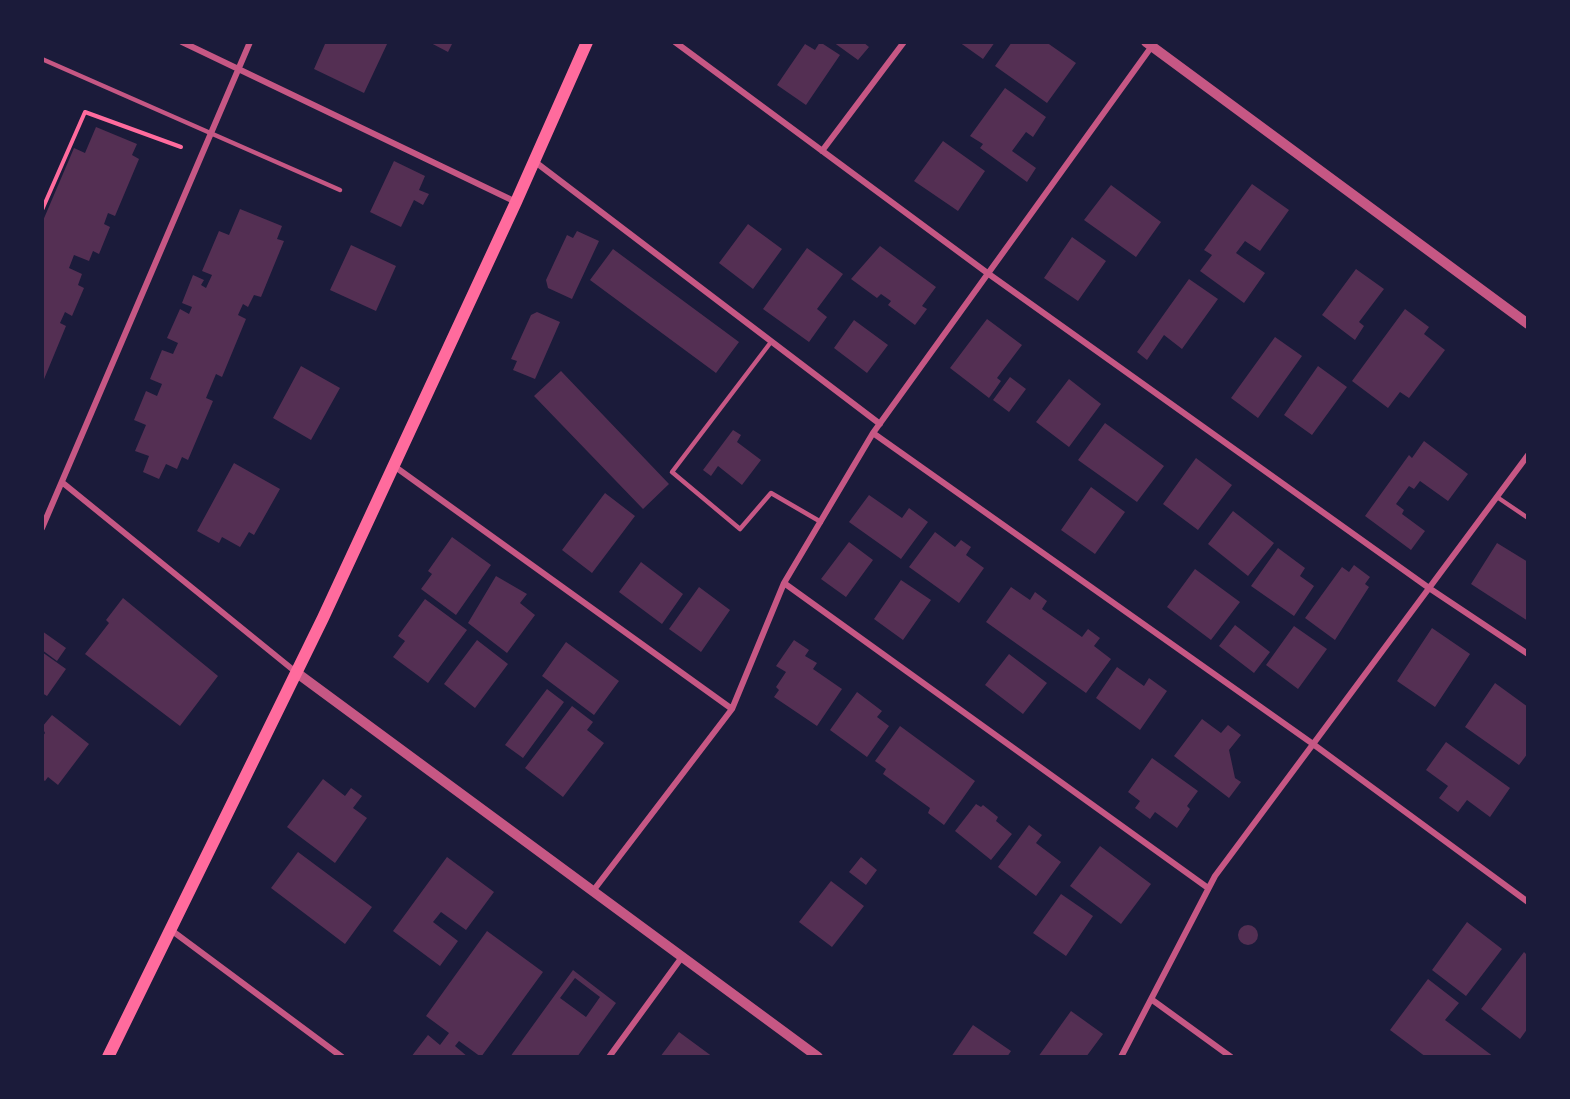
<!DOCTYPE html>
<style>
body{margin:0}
#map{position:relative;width:1570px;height:1099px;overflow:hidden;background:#1b1b3a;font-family:"Archivo Narrow",sans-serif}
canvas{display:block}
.frame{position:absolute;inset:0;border:44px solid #1b1b3a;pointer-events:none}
</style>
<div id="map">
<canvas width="1570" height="1099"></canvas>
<div class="frame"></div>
</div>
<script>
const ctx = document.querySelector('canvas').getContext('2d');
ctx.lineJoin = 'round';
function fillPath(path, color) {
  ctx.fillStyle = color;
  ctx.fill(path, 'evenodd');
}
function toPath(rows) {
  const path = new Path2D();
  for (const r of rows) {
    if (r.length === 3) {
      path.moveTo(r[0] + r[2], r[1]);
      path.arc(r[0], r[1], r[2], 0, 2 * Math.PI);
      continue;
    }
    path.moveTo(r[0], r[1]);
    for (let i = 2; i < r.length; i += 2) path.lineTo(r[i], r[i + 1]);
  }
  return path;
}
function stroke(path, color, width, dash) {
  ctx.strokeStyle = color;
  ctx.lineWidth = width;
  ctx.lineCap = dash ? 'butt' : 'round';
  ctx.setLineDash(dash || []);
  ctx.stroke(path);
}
const building = toPath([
 [322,42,388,42,364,93,314,69,325,44],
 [429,42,453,42,448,52],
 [820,42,840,55,806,105,777,85,805,44,815,50],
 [833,42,863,42,869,47,858,60],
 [959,42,995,42,983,59],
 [1012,42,1046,42,1076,63,1047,103,995,66],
 [1005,88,1046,117,1033,137,1026,132,1012,151,1036,168,1027,182,980,148,983,144,970,136],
 [96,127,137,144,132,155,139,159,115,216,108,213,104,224,110,227,99,254,93,251,89,261,74,255,69,268,82,274,78,285,84,288,72,316,65,312,60,323,66,326,42,384,42,223,74,148,85,153],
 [943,141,985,171,958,211,914,181],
 [394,161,425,176,419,190,429,194,423,205,414,200,401,227,370,212],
 [1252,184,1289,210,1260,251,1245,241,1236,253,1265,273,1244,303,1200,271,1212,255,1204,250],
 [1111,185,1161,222,1136,257,1084,220],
 [240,209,282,226,277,239,284,241,261,297,254,295,248,307,243,304,238,315,246,319,222,377,216,374,206,398,213,401,188,460,182,457,177,469,166,464,159,479,143,472,149,456,135,451,146,425,134,420,146,391,157,396,162,384,150,379,162,350,173,354,178,343,167,338,180,309,189,314,192,307,182,303,193,275,204,280,201,285,206,288,212,275,202,271,219,231,229,235],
 [748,224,782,249,753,289,719,263],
 [577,231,599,241,572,299,548,288,546,280,567,235,573,238],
 [1072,237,1106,261,1078,301,1044,278],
 [351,245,396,266,376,311,330,290],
 [880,246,936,287,922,306,927,309,915,325,888,305,891,301,881,294,877,298,851,279],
 [807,248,843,274,817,309,827,317,809,342,763,309],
 [613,249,739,342,716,373,590,280],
 [1356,269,1384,289,1359,322,1364,326,1355,340,1322,315],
 [1189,279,1218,299,1182,349,1164,335,1147,360,1137,352],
 [1405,309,1429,327,1424,334,1445,350,1409,398,1400,392,1388,408,1352,381],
 [537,312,560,322,535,379,513,370,517,361,511,359,531,315],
 [987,319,1022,345,997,378,1001,381,989,398,950,368],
 [854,320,888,345,867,373,834,348],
 [1275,337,1302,356,1258,418,1231,398],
 [301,366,340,388,311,440,273,418],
 [1318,366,1347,387,1312,435,1284,415],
 [561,371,669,484,643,509,534,396],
 [1010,377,1026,389,1009,412,993,400],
 [1069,379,1101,404,1069,447,1036,422],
 [1105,423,1164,466,1137,502,1078,460],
 [733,430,741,435,737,442,761,460,742,485,718,466,711,476,703,470],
 [1424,441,1468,474,1448,501,1420,481,1414,489,1409,486,1396,504,1404,510,1402,514,1425,531,1411,550,1365,516,1409,455,1412,458],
 [1196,458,1232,485,1198,530,1163,504],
 [234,463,280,489,254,535,249,532,240,547,222,537,219,543,197,531],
 [1091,487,1125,512,1095,554,1061,530],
 [605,493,635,516,592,573,562,550],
 [869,495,902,518,909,508,928,522,901,559,849,522],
 [1233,511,1274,543,1248,576,1208,544],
 [935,532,955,547,961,540,971,547,966,555,984,568,959,603,909,567],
 [452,537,491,565,456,615,421,589,432,574,428,571],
 [849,542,873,560,846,597,821,579],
 [1497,543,1528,562,1528,621,1471,584],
 [1278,548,1305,568,1300,576,1314,586,1294,616,1251,586],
 [641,562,683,594,662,624,619,592],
 [1354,565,1370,577,1365,584,1369,587,1335,640,1305,618,1342,567,1349,572],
 [1195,569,1240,602,1211,640,1167,607],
 [496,576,527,594,520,603,535,615,507,653,468,623],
 [901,580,931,600,903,640,874,619],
 [699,587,730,610,701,652,669,629],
 [1011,587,1030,600,1035,592,1047,601,1042,609,1082,637,1088,629,1100,638,1094,646,1111,659,1086,693,986,622],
 [123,598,218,676,180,726,85,654,109,623,106,620],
 [425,599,467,630,428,683,393,657,405,641,398,636],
 [1235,625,1270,652,1254,673,1219,646],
 [1294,626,1327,649,1298,689,1266,665],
 [1432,628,1470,654,1435,707,1397,681],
 [42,631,66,648,57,661,42,650],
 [477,640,508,664,475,708,444,684],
 [794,640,809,650,805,656,817,663,813,669,842,689,817,726,774,697,779,690,776,687,786,672,776,666],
 [566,642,619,681,594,715,542,676],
 [42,652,66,669,47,696,42,693],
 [1009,654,1047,683,1023,714,985,685],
 [1117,667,1144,686,1149,678,1167,691,1140,730,1096,698],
 [1495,683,1528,707,1528,753,1519,765,1465,727],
 [547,689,564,702,523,758,505,745],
 [857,692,882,711,877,717,889,726,867,757,830,730],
 [572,706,593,722,587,730,604,743,563,797,525,768],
 [52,715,89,744,58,785,48,777,45,781,42,779,42,737,45,733,42,727],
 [1202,719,1221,733,1228,725,1241,735,1229,750,1235,778,1241,782,1229,798,1174,756],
 [900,726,975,781,944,825,928,813,930,808,883,774,886,769,875,761],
 [1446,742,1510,788,1490,817,1467,800,1458,812,1439,798,1448,786,1426,770],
 [1152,758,1198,791,1187,806,1190,809,1177,828,1155,812,1150,819,1135,808,1140,801,1128,792],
 [323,779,345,796,351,788,362,796,353,808,367,818,335,863,287,827],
 [976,804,981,807,983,805,998,817,996,821,1012,834,991,860,955,831],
 [1029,825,1042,835,1036,843,1061,862,1036,896,998,867],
 [1100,846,1151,884,1121,924,1070,886],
 [298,852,372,907,345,944,271,888],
 [447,857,494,892,466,930,441,912,433,922,458,941,440,966,393,931],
 [861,857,877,870,866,885,849,872],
 [831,881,864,906,832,947,799,922],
 [1061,894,1093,916,1066,956,1033,933],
 [1467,922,1502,949,1466,996,1432,970],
 [1248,935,10],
 [487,931,543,972,481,1057,459,1041,455,1046,468,1057,411,1057,428,1035,440,1045,449,1033,426,1016],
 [1524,952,1528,956,1528,1028,1520,1039,1481,1009],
 [573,970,616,1003,577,1057,510,1057],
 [575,978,600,997,586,1017,560,998],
 [1428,979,1459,1003,1445,1020,1494,1057,1426,1057,1390,1030],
 [1071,1011,1103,1034,1086,1057,1038,1057],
 [973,1025,1011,1051,1007,1057,951,1057],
 [679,1032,713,1057,660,1057]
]);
const path = toPath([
 [42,210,85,112,181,147]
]);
const service = toPath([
 [42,59,340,190],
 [771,342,672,472,740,529,771,493,821,522],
 [1497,497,1528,518]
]);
const minor = toPath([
 [182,42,516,202],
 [675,42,986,272,1429,588,1528,654],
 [822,151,904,42],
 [534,161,880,424],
 [873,433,1313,744,1528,902],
 [394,466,732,709],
 [63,483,297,673],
 [42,528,250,42],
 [784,583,1208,888],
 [593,891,732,709,784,583,873,433,1152,46],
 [171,930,342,1057],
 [1151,999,1231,1057],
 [609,1057,682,957],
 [1121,1057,1215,876,1528,455]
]);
const tertiary = toPath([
 [1146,42,1528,324],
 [297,673,818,1057]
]);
const secondary = toPath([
 [108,1057,323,618,516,202,587,42]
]);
fillPath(building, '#542f53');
stroke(path, '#ff6b9d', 4);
stroke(service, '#c65784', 4.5);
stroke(minor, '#c65784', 6);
stroke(tertiary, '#c65784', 10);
stroke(secondary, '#ff6b9d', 12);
</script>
